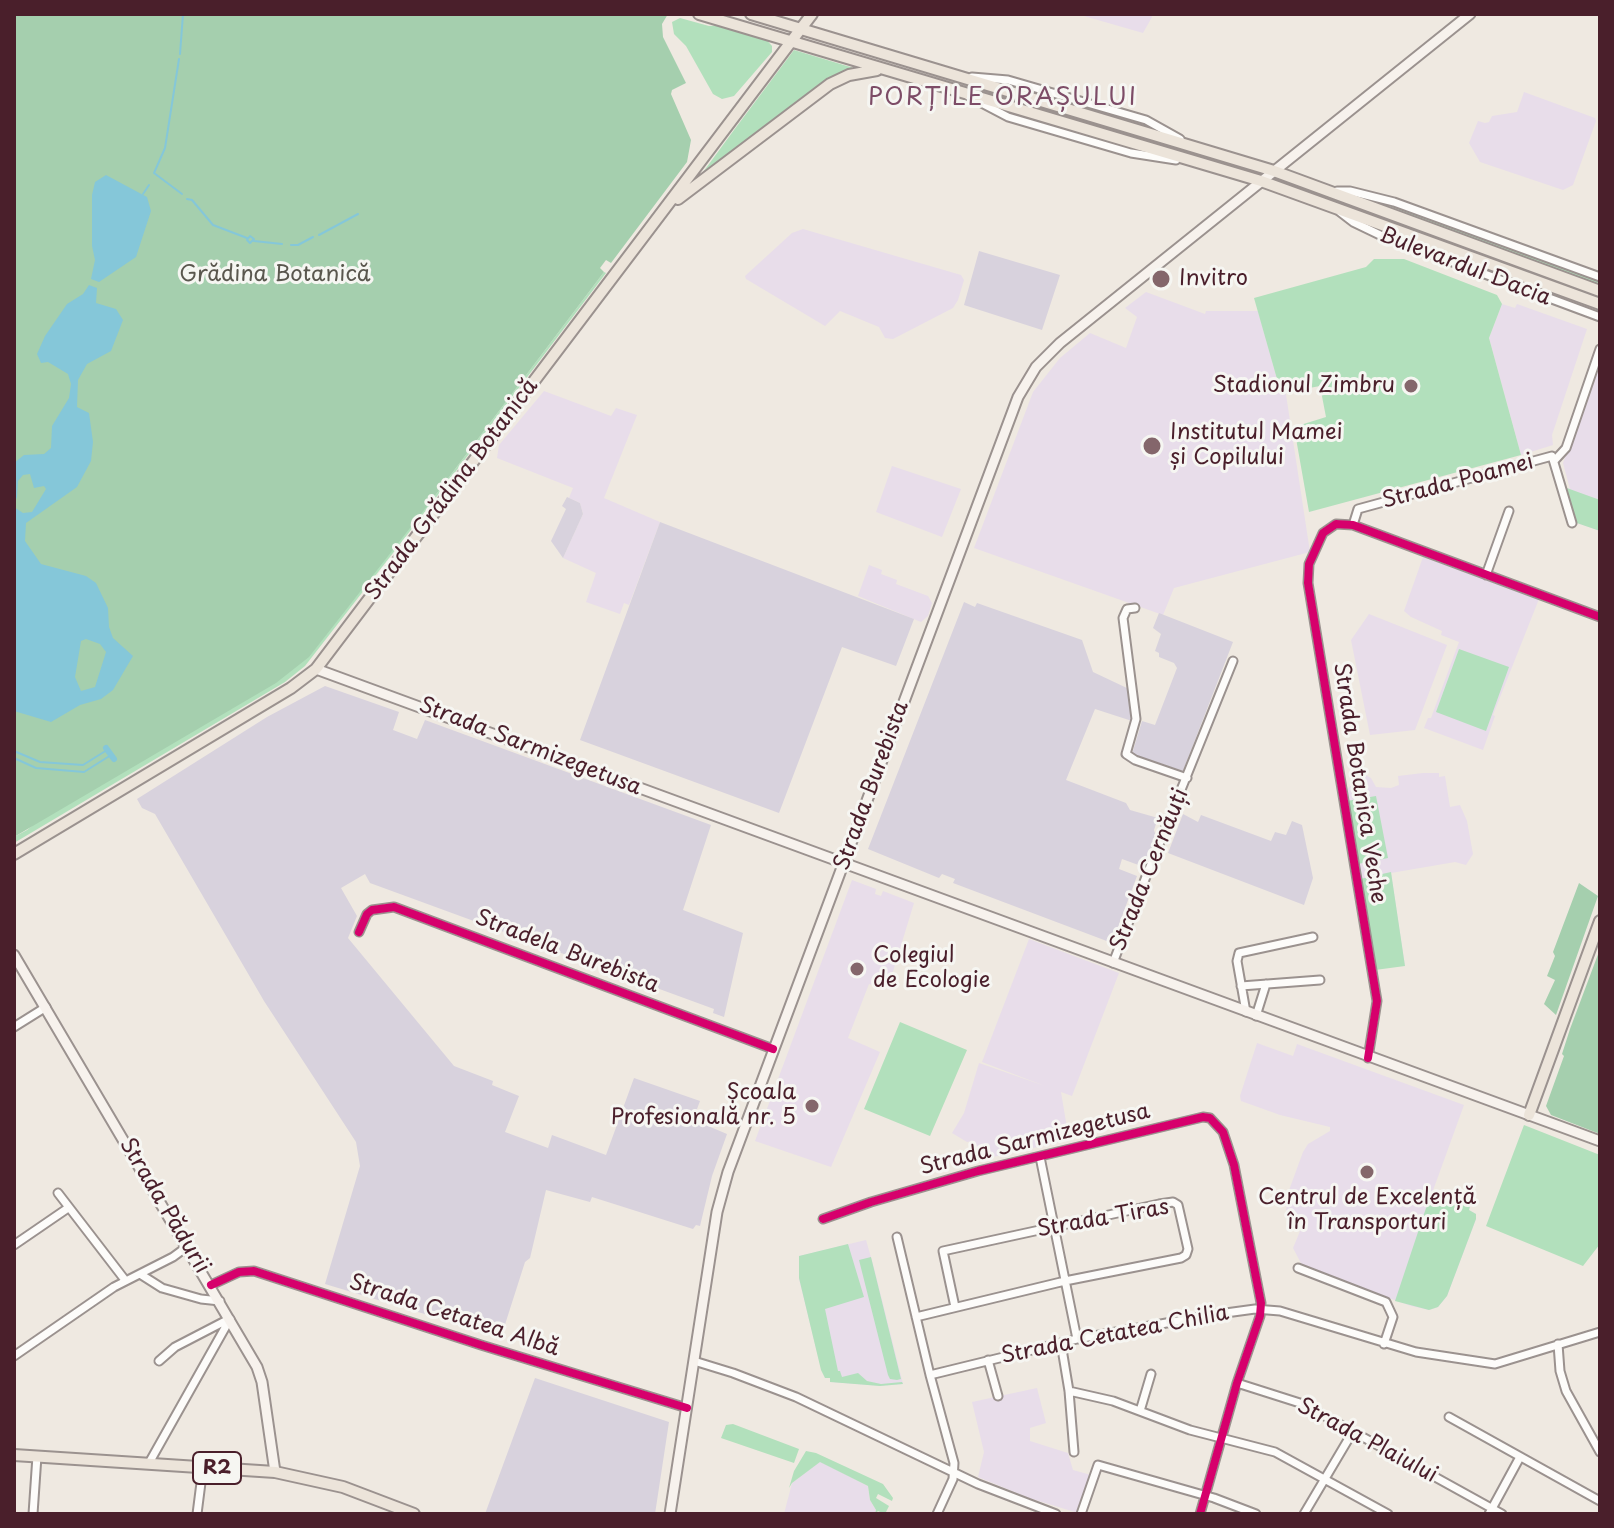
<!DOCTYPE html>
<meta charset="utf-8">
<style>
body{margin:0}
#map{position:relative;width:1614px;height:1528px;overflow:hidden;background:#efe9e1;font-family:"Playpen Sans",sans-serif}
canvas{display:block}
.frame{position:absolute;inset:0;border:16px solid #4a1f2b;pointer-events:none}
</style>
<div id="map">
<canvas width="1614" height="1528"></canvas>
<div class="frame"></div>
</div>
<script>
const ctx = document.querySelector('canvas').getContext('2d');
ctx.lineJoin = 'round';
function fillPath(path, color) {
  ctx.fillStyle = color;
  ctx.fill(path, 'evenodd');
}
function toPath(rows) {
  const path = new Path2D();
  for (const r of rows) {
    path.moveTo(r[0], r[1]);
    for (let i = 2; i < r.length; i += 2) path.lineTo(r[i], r[i + 1]);
  }
  return path;
}
function stroke(path, color, width, dash) {
  ctx.strokeStyle = color;
  ctx.lineWidth = width;
  ctx.lineCap = dash ? 'butt' : 'round';
  ctx.setLineDash(dash || []);
  ctx.stroke(path);
}
function write(font, color, halo, rows, align = 'center') {
  ctx.font = font + ' "Playpen Sans",sans-serif';
  ctx.lineWidth = 6;
  ctx.setLineDash([]);
  ctx.textBaseline = 'middle';
  ctx.strokeStyle = halo;
  ctx.fillStyle = color;
  for (const [text, x, y, turn = 0] of rows) {
    ctx.save();
    ctx.translate(x, y);
    ctx.rotate((+turn || 0) * Math.PI / 180);
    ctx.textAlign = isNaN(turn) ? turn : align;
    if (halo) ctx.strokeText(text, 0, 0);
    ctx.fillText(text, 0, 0);
    ctx.restore();
  }
}
const built = toPath([
 [1077,14,1151,14,1152,17,1143,33],
 [1524,92,1595,118,1596,121,1573,185,1563,190,1480,162,1469,143,1478,121,1485,123,1489,122,1492,116,1517,112],
 [803,229,961,275,964,280,958,300,953,308,893,339,885,338,879,327,840,311,825,326,746,279,745,276,792,233],
 [1146,292,1205,314,1206,311,1258,311,1277,379,1284,382,1285,388,1310,552,1174,588,1163,615,974,548,1033,392,1060,358,1090,333,1126,348,1137,317,1125,308],
 [1502,304,1515,308,1517,304,1587,329,1552,435,1553,445,1521,455,1489,338],
 [1600,366,1600,531,1574,522,1564,487,1570,489,1563,463],
 [544,391,611,416,616,408,637,415,604,498,660,522,629,605,624,603,620,614,586,602,596,573,563,558,583,514,580,503,569,498,573,488,497,458,499,445],
 [892,466,961,489,942,537,876,512],
 [1423,557,1539,599,1493,715,1495,716,1483,750,1424,728,1428,718,1431,718,1459,642,1441,635,1442,631,1411,617,1404,611],
 [869,565,882,570,881,574,897,580,896,584,928,596,932,603,928,616,921,622,858,596],
 [1369,614,1447,645,1415,730,1370,735,1351,640],
 [1423,773,1439,773,1439,777,1445,776,1450,807,1460,805,1467,821,1473,854,1466,865,1455,862,1391,873,1405,966,1360,879,1346,790,1364,774,1371,778,1376,787,1391,788,1399,785,1398,776],
 [852,880,876,889,875,894,881,896,883,891,914,903,891,978,885,989,869,984,848,1038,880,1052,831,1167,755,1141],
 [1029,939,1119,973,1072,1096,1061,1092,1069,1140,979,1160,974,1141,967,1142,952,1133,964,1113,979,1063,1045,1086,982,1062],
 [1257,1043,1293,1056,1297,1044,1464,1105,1431,1196,1470,1206,1469,1210,1476,1214,1476,1219,1447,1296,1438,1307,1429,1310,1411,1306,1303,1267,1293,1248,1305,1219,1286,1211,1288,1193,1303,1152,1308,1144,1330,1131,1330,1127,1280,1115,1241,1101,1240,1096],
 [866,1240,874,1268,903,1384,880,1386,830,1382,830,1378,825,1378,819,1360,799,1279,799,1256],
 [1037,1388,1046,1423,1030,1428,1030,1441,1068,1453,1073,1470,1091,1475,1078,1513,1029,1498,978,1477,984,1452,972,1402],
 [820,1461,868,1486,870,1500,876,1510,875,1514,784,1514,792,1483]
]);
const industrial = toPath([
 [979,251,1060,275,1042,330,964,305],
 [567,497,580,503,583,514,563,558,551,541,566,509,562,506],
 [660,522,914,619,896,666,842,647,779,813,580,740],
 [964,602,975,607,977,603,1082,640,1093,672,1129,689,1132,721,1095,709,1066,780,1126,803,1130,810,1158,818,1154,830,1156,836,1144,867,1122,859,1119,869,1137,876,1112,943,953,883,955,879,942,874,939,878,868,849],
 [1159,613,1233,642,1183,771,1132,754,1142,721,1155,725,1177,668,1174,663,1159,657,1159,653,1155,651,1161,634,1153,628],
 [325,686,399,712,393,730,417,739,425,720,711,825,683,910,743,933,724,1017,713,1013,714,1009,370,883,365,874,341,888,357,916,348,938,454,1066,493,1081,492,1085,519,1096,505,1132,548,1148,552,1135,606,1155,634,1078,700,1101,694,1117,696,1121,727,1134,712,1176,700,1226,696,1225,693,1229,592,1197,590,1202,546,1190,530,1258,525,1262,501,1337,325,1284,360,1166,356,1142,264,1001,155,814,142,808,137,799,267,717],
 [1183,814,1198,822,1201,815,1271,841,1275,832,1286,835,1292,821,1302,825,1313,878,1304,905,1168,853],
 [535,1378,669,1422,655,1514,485,1514]
]);
const green = toPath([
 [680,18,709,26,722,25,765,38,772,46,772,52,734,96,722,99,713,94,686,46,674,34,672,22],
 [794,50,857,69,698,179,734,130],
 [1304,186,1600,295,1600,299,1303,190],
 [1375,201,1392,205,1600,281,1600,286],
 [1374,259,1404,259,1497,295,1502,304,1489,338,1521,455,1309,512,1294,427,1326,417,1320,386,1304,389,1285,388,1283,382,1277,379,1254,298,1366,267],
 [604,272,606,273,428,508,305,666,285,682,14,843,14,837,27,830,428,505],
 [1564,487,1600,500,1600,531,1574,522],
 [1459,649,1509,667,1486,731,1436,712],
 [1376,796,1388,858,1358,864,1347,801],
 [1391,872,1405,966,1375,970,1360,879],
 [900,1022,967,1050,930,1136,864,1109],
 [1524,1125,1600,1155,1600,1244,1583,1266,1486,1226],
 [1430,1196,1470,1206,1469,1210,1476,1214,1476,1219,1447,1296,1438,1307,1429,1310,1395,1301],
 [848,1244,864,1297,825,1309,838,1371,840,1371,842,1377,858,1373,867,1381,881,1384,902,1382,903,1384,880,1386,830,1382,830,1378,825,1378,821,1370,799,1278,799,1256],
 [871,1257,901,1379,897,1380,890,1379,888,1375,859,1260],
 [733,1424,799,1449,794,1463,721,1438,726,1425],
 [806,1451,816,1453,883,1484,893,1498,892,1501,878,1494,876,1498,889,1506,885,1514,878,1511,875,1514,876,1510,870,1500,868,1486,820,1462,792,1483,789,1488,794,1471]
]);
const forest = toPath([
 [14,14,668,14,662,24,663,37,686,83,672,90,671,94,691,140,687,162,611,263,606,260,600,268,604,272,428,505,309,657,276,683,14,837],
 [1579,883,1598,896,1556,1015,1544,1004,1555,980,1547,976,1555,956,1553,952],
 [1600,949,1600,1134,1551,1115,1546,1106,1564,1056,1562,1054,1570,1029]
]);
const water = toPath([
 [106,175,147,197,151,211,136,257,99,282,91,279,95,260,92,246,92,195,95,182],
 [89,285,97,288,96,303,116,309,123,320,111,351,87,364,78,380,77,407,89,413,93,442,91,461,77,487,26,523,25,541,41,564,86,576,96,583,108,608,109,627,113,638,133,656,113,690,101,699,80,705,51,722,14,711,14,507,23,513,32,512,46,489,44,486,34,488,30,474,23,475,18,481,17,497,14,504,14,463,24,455,44,454,51,448,52,426,69,398,71,384,68,374,48,362,41,363,37,354,45,336,67,304,83,294],
 [86,639,100,644,106,652,95,687,81,691,75,677,81,641]
]);
const stream = toPath([
 [180,54,183,14],
 [179,59,165,148,154,173,182,194],
 [143,194,149,185],
 [187,199,192,200,213,225,247,238],
 [319,235,358,214],
 [250,236,254,239,250,243,247,240,250,236],
 [254,241,282,244],
 [291,245,298,245,313,237],
 [14,751,40,762,83,765,107,750],
 [14,758,36,768,84,772,111,755]
]);
const canal = toPath([
 [106,748,114,759]
]);
const minor = toPath([
 [972,77,1008,80,1146,120,1180,139],
 [968,96,1008,117,1131,153,1176,160],
 [1337,191,1350,191,1394,202,1600,277],
 [1340,212,1353,222,1380,235,1600,317],
 [1554,461,1566,448,1600,349],
 [1353,525,1358,509,1552,456,1572,523],
 [1486,575,1509,511],
 [1135,608,1127,609,1123,618,1136,719,1126,754,1135,760,1187,778],
 [359,932,367,914,372,910,394,907,773,1049],
 [1113,963,1147,874,1233,661],
 [1241,986,1320,980],
 [1246,1012,1237,961,1239,953,1313,937],
 [1256,1016,1266,984],
 [14,1027,46,1007],
 [1368,1058,1377,1001,1308,583,1309,564,1323,533,1336,524,1353,525,1600,617],
 [1040,1157,1077,1339],
 [58,1193,125,1280],
 [823,1219,871,1202,978,1171,1203,1117,1210,1118,1223,1132,1234,1165,1261,1303,1260,1316,1237,1383,1200,1514],
 [897,1237,930,1375,954,1463,953,1479,937,1514],
 [14,1245,68,1208],
 [1298,1268,1386,1302,1393,1317,1384,1344],
 [140,1274,162,1288,201,1299,220,1301],
 [211,1285,239,1272,254,1271,481,1345,687,1408],
 [916,1317,1065,1281,1181,1258,1186,1255,1188,1249,1178,1205,1173,1202,1159,1204,943,1251,955,1307],
 [1061,1343,1069,1391,1074,1452],
 [1558,1344,1560,1371,1566,1391,1600,1452],
 [14,1356,114,1287,173,1257,188,1246],
 [988,1360,998,1396],
 [159,1361,175,1347,229,1319],
 [694,1361,733,1373,796,1397,978,1484,1056,1514],
 [930,1375,1077,1339,1211,1315,1255,1309,1280,1311,1416,1352,1495,1364,1600,1332],
 [1237,1383,1303,1404,1502,1514],
 [1069,1391,1113,1401,1190,1430,1275,1452,1388,1514],
 [1140,1411,1151,1374],
 [1449,1417,1600,1501],
 [149,1463,230,1319],
 [33,1514,37,1456],
 [197,1514,203,1467],
 [1081,1514,1098,1465,1214,1498,1256,1514],
 [1304,1514,1352,1433],
 [1489,1514,1520,1457]
]);
const secondary = toPath([
 [316,669,1600,1141],
 [14,955,257,1367,262,1382,275,1472],
 [670,1514,717,1212,728,1172,1018,397,1036,367,1060,343,1470,14]
]);
const primary = toPath([
 [699,14,1261,181,1600,304],
 [751,14,1274,171,1600,291],
 [678,199,830,84,849,75,877,70],
 [14,854,291,688,316,669,812,14],
 [1529,1115,1600,921],
 [14,1455,275,1472,343,1487,414,1514]
]);
const cycleway = toPath([
 [359,932,367,914,372,910,394,907,773,1049],
 [1368,1058,1377,1001,1308,583,1309,564,1323,533,1336,524,1353,525,1600,617],
 [823,1219,871,1202,978,1171,1203,1117,1210,1118,1223,1132,1234,1165,1261,1303,1260,1316,1237,1383,1200,1514],
 [211,1285,239,1272,254,1271,481,1345,687,1408]
]);
const markers = [
 [1161,279,10,"#84666b"],
 [1411,386,8,"#84666b"],
 [1152,446,10,"#84666b"],
 [857,969,8,"#84666b"],
 [812,1106,8,"#84666b"],
 [1367,1172,8,"#84666b"]
];
const shields = [
 [217,1468,48]
];
const shieldNames = [
 ["R2",217,1468]
];
const streetNames = [
 ["Bulevardul Dacia",1465,267,21],
 ["Strada Poamei",1458,482,-15],
 ["Strada Grădina Botanică",452,490,-53],
 ["Strada Sarmizegetusa",530,747,21],
 ["Strada Botanica Veche",1359,783,81],
 ["Strada Burebista",872,786,-70],
 ["Strada Cernăuți",1150,870,-68],
 ["Stradela Burebista",567,952,21],
 ["Strada Sarmizegetusa",1035,1140,-14],
 ["Strada Pădurii",164,1206,59],
 ["Strada Tiras",1103,1219,-10],
 ["Strada Cetatea Albă",454,1316,18],
 ["Strada Cetatea Chilia",1115,1335,-11],
 ["Strada Plaiului",1367,1441,28]
];
const parkNames = [
 ["Grădina Botanică",275,275]
];
const poiNames = [
 ["Invitro",1179,279],
 ["Stadionul Zimbru",1395,386,"right"],
 ["Institutul Mamei",1170,433],
 ["și Copilului",1170,458],
 ["Colegiul",873,956],
 ["de Ecologie",873,981],
 ["Școala",796,1093,"right"],
 ["Profesională nr. 5",796,1118,"right"],
 ["Centrul de Excelență",1367,1198,"center"],
 ["în Transporturi",1367,1223,"center"]
];
const neighbourhoodNames = [
 ["PORȚILE ORAȘULUI",1003,98]
];
fillPath(built, '#e8ddea');
fillPath(industrial, '#d8d2dd');
fillPath(green, '#b2e0bc');
fillPath(forest, '#a5cfae');
fillPath(water, '#85c7d9');
stroke(stream, '#85c7d9', 2);
stroke(canal, '#85c7d9', 6);
stroke(minor, '#9b928f', 11);
stroke(secondary, '#9b928f', 13);
stroke(primary, '#9b928f', 14);
stroke(minor, '#fdfcfa', 7);
stroke(secondary, '#f7f2ed', 9);
stroke(primary, '#ece4da', 10);
stroke(cycleway, '#d6006c', 8);
for (const [x, y, r, color] of markers) {
  const dot = new Path2D();
  dot.arc(x, y, r, 0, 2 * Math.PI);
  ctx.fillStyle = color;
  ctx.fill(dot);
  stroke(dot, '#f6f6f2', 3);
}
for (const [x, y, w] of shields) {
  const box = new Path2D();
  box.roundRect(x - w / 2, y - 16, w, 32, 6);
  ctx.fillStyle = '#f6f6f2';
  ctx.fill(box);
  stroke(box, '#4a1f2b', 2);
}
write('bold 20px', '#4a1f2b', null, shieldNames);
write('22px', '#4a1f2b', '#f6f6f2', streetNames);
write('22px', '#5a574e', '#f6f6f2', parkNames);
write('22px', '#4a1f2b', '#f6f6f2', poiNames, 'left');
ctx.letterSpacing = '2px';
write('24px', '#7d4c67', '#f6f6f2', neighbourhoodNames);
ctx.letterSpacing = '0px';
</script>
